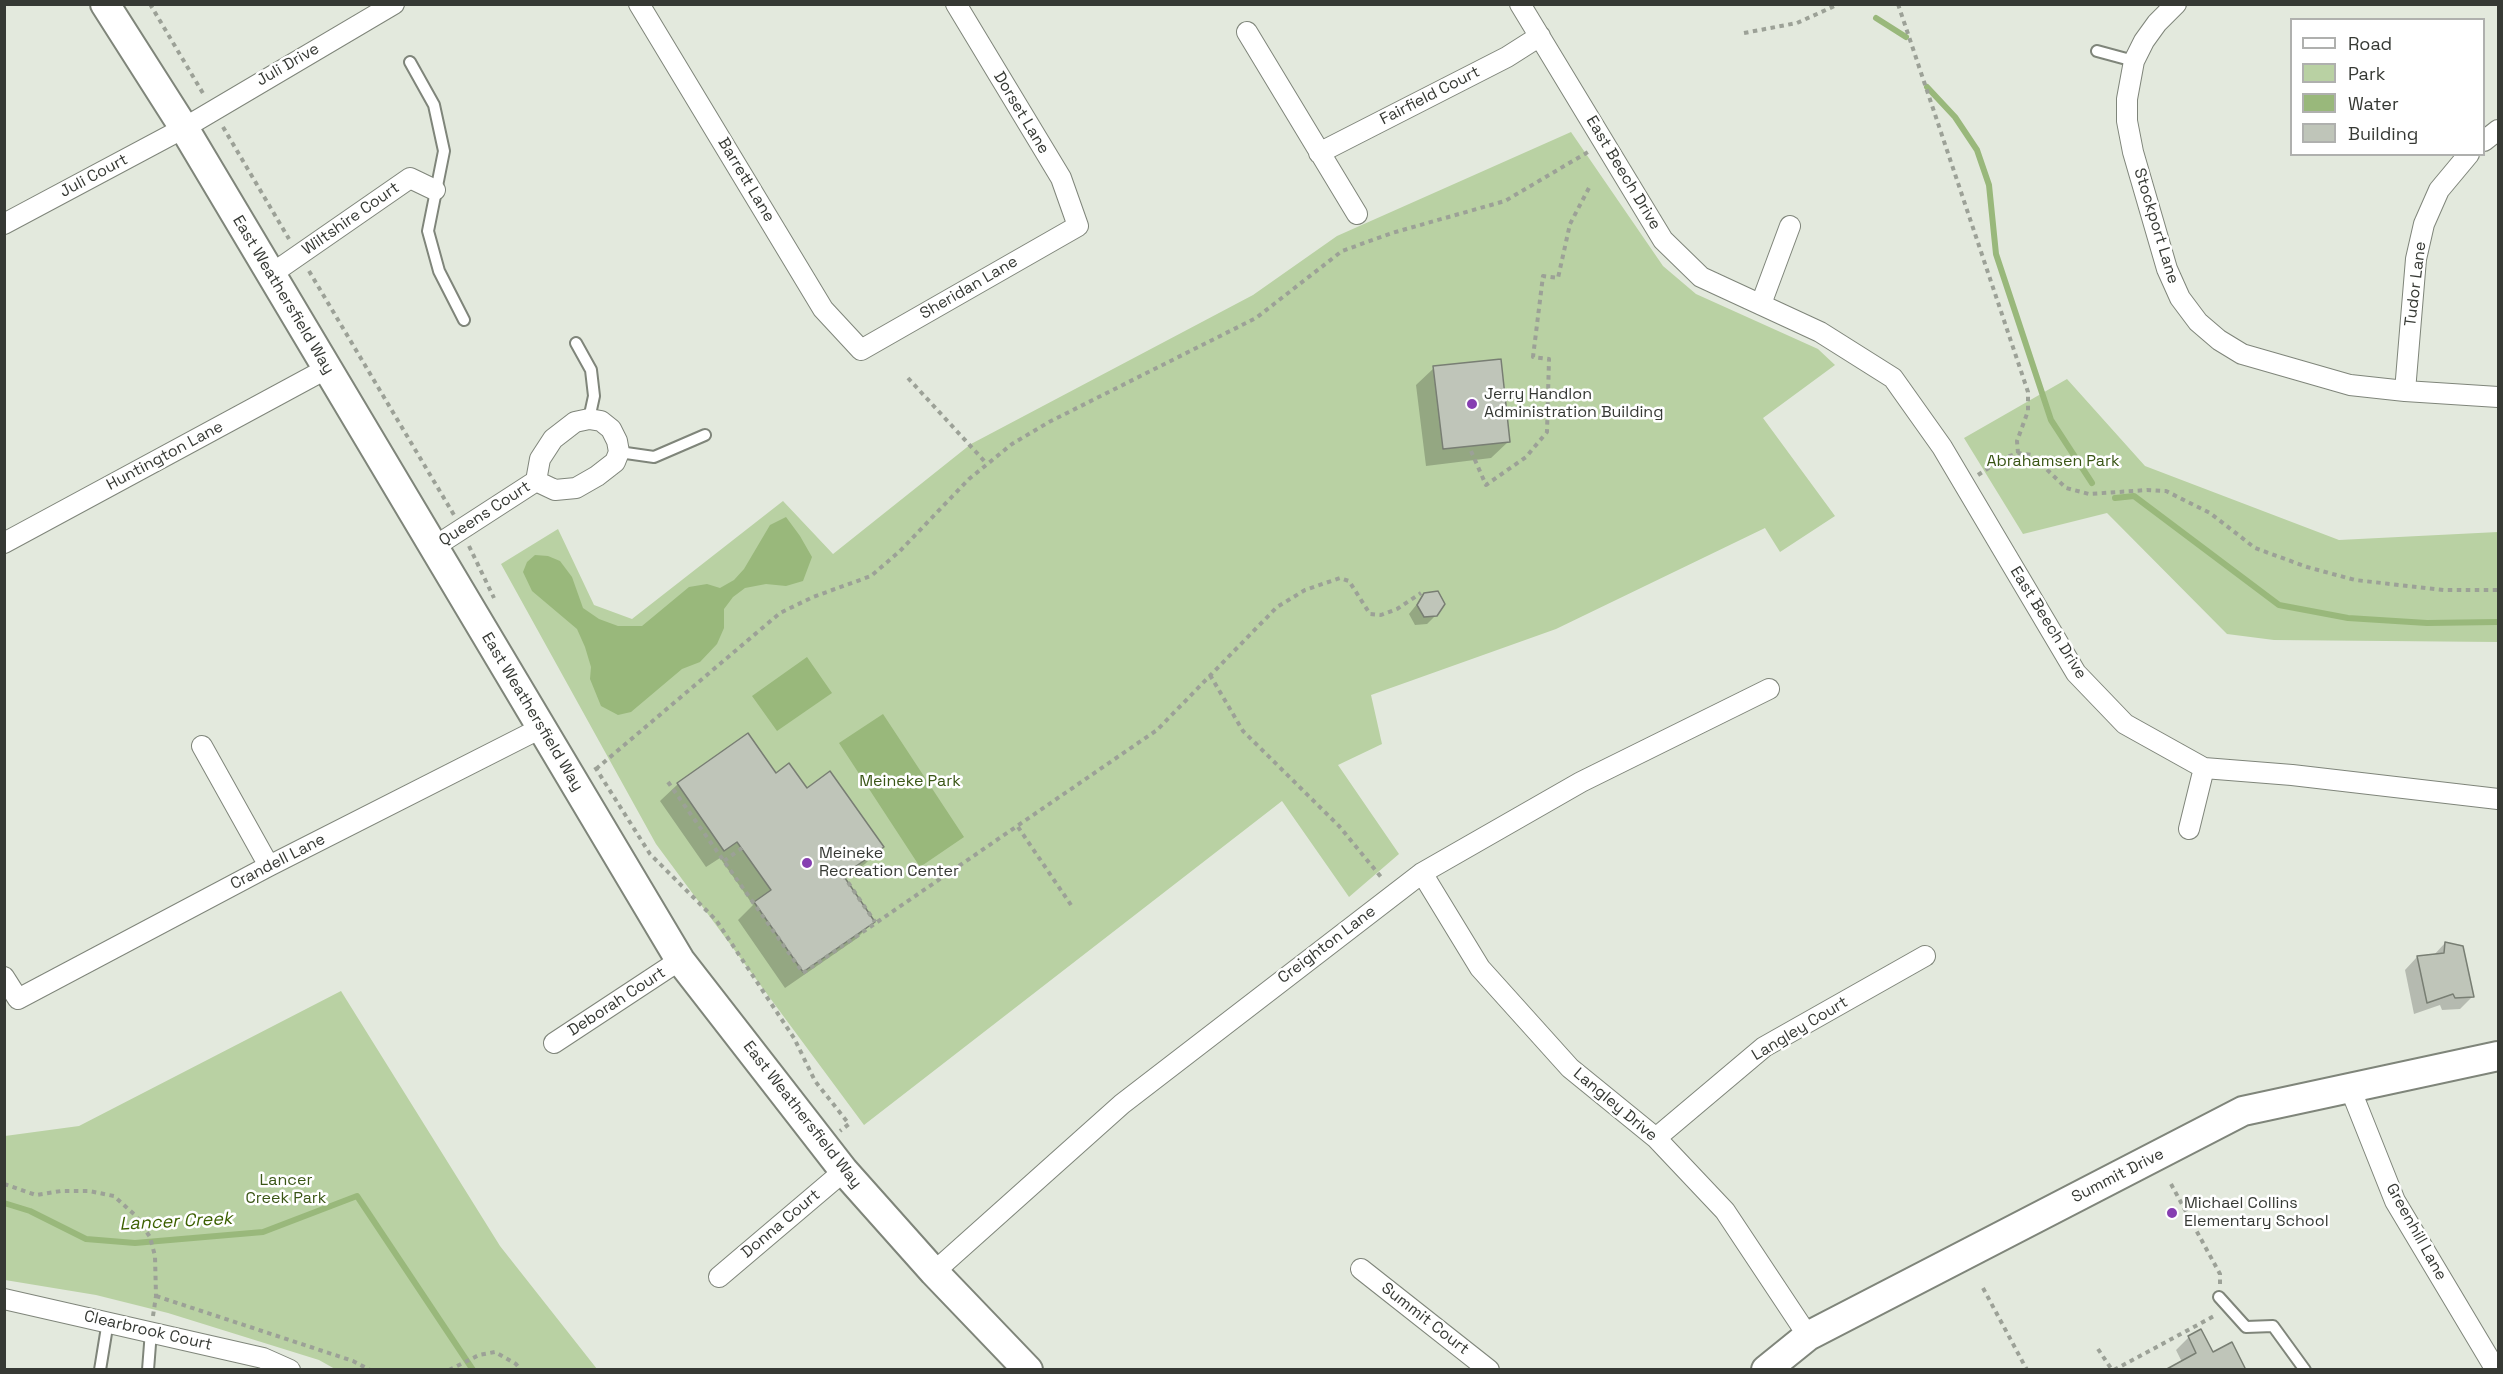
<!DOCTYPE html>
<style>
body{margin:0}
#map{position:relative;width:2503px;height:1374px;overflow:hidden;background:#e3e9dd;font-family:"Space Grotesk",sans-serif}
canvas{display:block}
.frame{position:absolute;inset:0;border:6px solid #363934;pointer-events:none}
.legend{position:absolute;left:2290px;top:18px;width:195px;height:138px;box-sizing:border-box;background:#fff;border:2px solid #afb0ae;margin:0;padding:8px 10px;list-style:none;font-size:18px;color:#363934}
.legend li{display:flex;align-items:center;gap:12px;height:30px}
.legend b{width:30px;border:2px solid #afb0ae}
</style>
<div id="map">
<canvas width="2503" height="1374"></canvas>
<div class="frame"></div>
<ul class="legend">
<li><b style="height:8px;background:#fff"></b>Road</li>
<li><b style="height:16px;background:#b9d1a3"></b>Park</li>
<li><b style="height:16px;background:#99b87b"></b>Water</li>
<li><b style="height:16px;background:#bfc5b9"></b>Building</li>
</ul>
</div>
<script>
const ctx = document.querySelector('canvas').getContext('2d');
ctx.lineJoin = 'round';
function fillPath(path, color) {
  ctx.fillStyle = color;
  ctx.fill(path, 'evenodd');
}
function toPath(rows) {
  const path = new Path2D();
  for (const r of rows) {
    path.moveTo(r[0], r[1]);
    for (let i = 2; i < r.length; i += 2) path.lineTo(r[i], r[i + 1]);
  }
  return path;
}
function stroke(path, color, width, dash) {
  ctx.strokeStyle = color;
  ctx.lineWidth = width;
  ctx.lineCap = dash ? 'butt' : 'round';
  ctx.setLineDash(dash || []);
  ctx.stroke(path);
}
function write(font, color, halo, rows, align = 'center') {
  ctx.font = font + ' "Space Grotesk",sans-serif';
  ctx.lineWidth = 5;
  ctx.setLineDash([]);
  ctx.textBaseline = 'middle';
  ctx.strokeStyle = halo;
  ctx.fillStyle = color;
  for (const [text, x, y, turn = 0] of rows) {
    ctx.save();
    ctx.translate(x, y);
    ctx.rotate((+turn || 0) * Math.PI / 180);
    ctx.textAlign = isNaN(turn) ? turn : align;
    if (halo) ctx.strokeText(text, 0, 0);
    ctx.fillText(text, 0, 0);
    ctx.restore();
  }
}
const green = toPath([
 [1571,132,1663,266,1696,294,1818,349,1835,365,1763,418,1835,516,1780,552,1765,528,1556,629,1371,695,1382,744,1338,765,1399,854,1349,897,1282,801,864,1125,656,844,501,564,558,529,594,605,632,619,783,501,833,554,971,444,1253,295,1337,236],
 [2067,379,2145,466,2339,540,2498,532,2498,642,2274,640,2227,634,2107,513,2023,534,1964,438],
 [341,991,500,1246,597,1369,335,1369,319,1360,168,1313,96,1295,5,1280,5,1136,79,1126]
]);
const water = toPath([
 [786,517,800,536,812,557,803,581,786,586,766,584,745,588,733,597,724,609,724,628,717,644,700,662,682,669,631,712,618,715,601,706,590,679,591,667,585,647,577,629,532,591,523,572,527,562,535,555,548,556,560,561,572,577,583,608,599,619,618,626,642,626,689,587,707,584,720,588,734,580,744,569,770,525],
 [807,657,832,693,777,731,752,696],
 [883,714,964,837,920,867,839,743]
]);
const shadow = toPath([
 [1434,368,1509,441,1491,458,1426,466,1416,385],
 [1425,594,1436,615,1427,624,1415,625,1409,614],
 [748,735,776,775,806,790,882,847,865,864,843,879,873,922,856,939,785,988,738,920,753,905,720,858,706,867,660,801,678,784],
 [2445,943,2472,997,2460,1009,2442,1010,2440,1005,2414,1014,2405,970,2417,957,2433,956],
 [2200,1331,2212,1354,2182,1362,2176,1350,2188,1338]
]);
const stream = toPath([
 [1876,18,1906,37],
 [1927,87,1955,117,1977,150,1989,185,1996,254,2051,420,2092,483],
 [2115,498,2134,496,2279,605,2348,618,2427,623,2498,622],
 [4,1203,30,1211,86,1239,135,1243,263,1232,357,1196,473,1370]
]);
const building = toPath([
 [1501,359,1510,442,1443,449,1433,366,1501,359],
 [1438,591,1445,604,1437,616,1424,617,1417,605,1424,593,1438,591],
 [748,733,776,773,789,763,807,788,830,771,884,847,843,875,875,922,803,972,754,902,771,890,737,842,724,851,677,783,748,733],
 [2445,942,2463,946,2474,997,2455,998,2453,994,2427,1003,2417,956,2444,953,2445,942],
 [2201,1329,2213,1352,2232,1342,2246,1370,2165,1370,2196,1353,2188,1336,2201,1329]
]);
const path = toPath([
 [150,4,204,95],
 [1898,4,2028,392,2028,411,2017,441,2018,453],
 [1744,33,1797,23,1839,4],
 [223,127,289,239],
 [309,271,454,515],
 [908,378,987,464],
 [1471,451,1486,485,1526,457,1547,432,1549,359,1533,357,1543,276,1558,278,1570,224,1591,184],
 [1978,475,2004,458,2018,453,2032,455,2066,488,2089,494,2147,490,2166,491,2210,513,2255,548,2307,567,2355,580,2444,590,2498,590],
 [469,546,494,598],
 [1210,675,1243,731,1339,826,1381,877],
 [595,767,650,854,716,920,794,1038,815,1081,849,1124,840,1131],
 [596,769,780,613,813,597,871,576,900,551,969,479,1012,444,1049,422,1256,318,1342,251,1392,233,1505,201,1588,152],
 [668,782,803,973,1157,730,1277,607,1305,590,1340,578,1349,581,1370,614,1381,615,1397,609,1421,593],
 [1018,827,1071,905],
 [724,861,742,848],
 [843,875,875,922],
 [4,1184,36,1195,61,1191,89,1191,114,1196,136,1216,150,1237,155,1256,156,1296,153,1316],
 [2171,1184,2220,1274,2220,1284],
 [1983,1288,2027,1370],
 [156,1296,353,1361,370,1370],
 [2098,1349,2112,1370],
 [449,1370,479,1355,495,1352,516,1364,521,1370],
 [2114,1370,2216,1315]
]);
const lane = toPath([
 [2097,51,2134,61],
 [410,62,434,105,444,151,428,231,439,271,464,320],
 [576,343,591,370,594,396,589,419],
 [619,452,654,457,705,435],
 [2219,1297,2246,1327,2273,1326,2305,1370],
 [100,1370,108,1321],
 [148,1370,151,1331]
]);
const street = toPath([
 [639,4,823,309,861,350,1078,226,1061,178,956,4],
 [1520,4,1663,240,1701,277,1820,332,1893,378,1942,447,2076,673,2125,724,2204,768,2292,775,2498,799],
 [2176,4,2157,23,2144,41,2134,61,2127,99,2127,121,2133,152,2167,269,2180,298,2198,322,2219,340,2242,354,2350,385,2405,391,2498,397],
 [1247,32,1357,214],
 [2484,141,2498,130],
 [1319,153,1507,57,1540,36],
 [4,224,184,128,394,4],
 [270,275,410,178,435,190],
 [1761,304,1790,226],
 [2405,391,2416,259,2424,224,2439,190,2469,154],
 [4,543,326,369],
 [434,547,536,481,540,459,553,439,575,422,589,419,601,421,611,429,617,441,619,452,615,462,597,476,576,488,555,490,536,481],
 [202,746,269,866],
 [2189,829,2204,768],
 [1422,873,1480,968,1570,1068,1656,1138,1725,1211,1808,1336],
 [4,977,18,999,269,866,541,728],
 [554,1043,680,960],
 [2350,1088,2395,1201,2496,1370],
 [1656,1138,1764,1047,1925,956],
 [1361,1269,1489,1370],
 [934,1272,1122,1104,1422,873,1581,782,1769,689],
 [719,1277,844,1171],
 [4,1299,263,1358,290,1370]
]);
const secondary = toPath([
 [105,4,184,128,680,960,844,1171,934,1272,1028,1370],
 [1766,1370,1808,1336,2243,1111,2498,1056]
]);
const markers = [
 [1472,404,6,"#863eb1"],
 [807,863,6,"#863eb1"],
 [2172,1213,6,"#863eb1"]
];
const streetNames = [
 ["Juli Drive",288,65,-30],
 ["Fairfield Court",1430,96,-27],
 ["Dorset Lane",1021,113,59],
 ["East Beech Drive",1623,173,59],
 ["Juli Court",94,176,-28],
 ["Barrett Lane",746,180,59],
 ["Wiltshire Court",351,219,-35],
 ["Stockport Lane",2156,226,73],
 ["Tudor Lane",2416,284,-83],
 ["Sheridan Lane",969,288,-30],
 ["East Weathersfield Way",283,295,59],
 ["Huntington Lane",165,456,-28],
 ["Queens Court",485,514,-33],
 ["East Beech Drive",2048,623,58],
 ["East Weathersfield Way",532,712,59],
 ["Crandell Lane",278,862,-27],
 ["Creighton Lane",1327,945,-37],
 ["Deborah Court",617,1002,-33],
 ["Langley Court",1800,1029,-31],
 ["Langley Drive",1615,1105,40],
 ["East Weathersfield Way",802,1115,52],
 ["Summit Drive",2118,1176,-27],
 ["Donna Court",781,1224,-40],
 ["Greenhill Lane",2416,1232,61],
 ["Summit Court",1425,1319,38],
 ["Clearbrook Court",148,1331,13]
];
const poiNames = [
 ["Jerry Handlon",1484,395],
 ["Administration Building",1484,413],
 ["Meineke",819,854],
 ["Recreation Center",819,872],
 ["Michael Collins",2184,1204],
 ["Elementary School",2184,1222]
];
const parkNames = [
 ["Abrahamsen Park",2053,462],
 ["Meineke Park",910,782],
 ["Lancer",286,1181],
 ["Creek Park",286,1199]
];
const waterNames = [
 ["Lancer Creek",176,1222,-3]
];
fillPath(green, '#b9d1a3');
fillPath(water, '#99b87b');
fillPath(shadow, '#0003');
stroke(stream, '#99b87b', 6);
fillPath(building, '#bfc5b9');
stroke(building, '#787e73', 1.5);
stroke(lane, '#7f857a', 14);
stroke(street, '#7f857a', 22);
stroke(secondary, '#7f857a', 32);
stroke(path, '#9ca197', 4, [4.5, 4.5]);
stroke(lane, '#fff', 10);
stroke(street, '#fff', 20);
stroke(secondary, '#fff', 28);
for (const [x, y, r, color] of markers) {
  const dot = new Path2D();
  dot.arc(x, y, r, 0, 2 * Math.PI);
  ctx.fillStyle = color;
  ctx.fill(dot);
  stroke(dot, '#fff', 2);
}
write('16px', '#363934', '#fff', streetNames);
write('16px', '#363934', '#fff', poiNames, 'left');
write('16px', '#3a5616', '#fff', parkNames);
write('italic 18px', '#3c6000', '#fff', waterNames);
</script>
